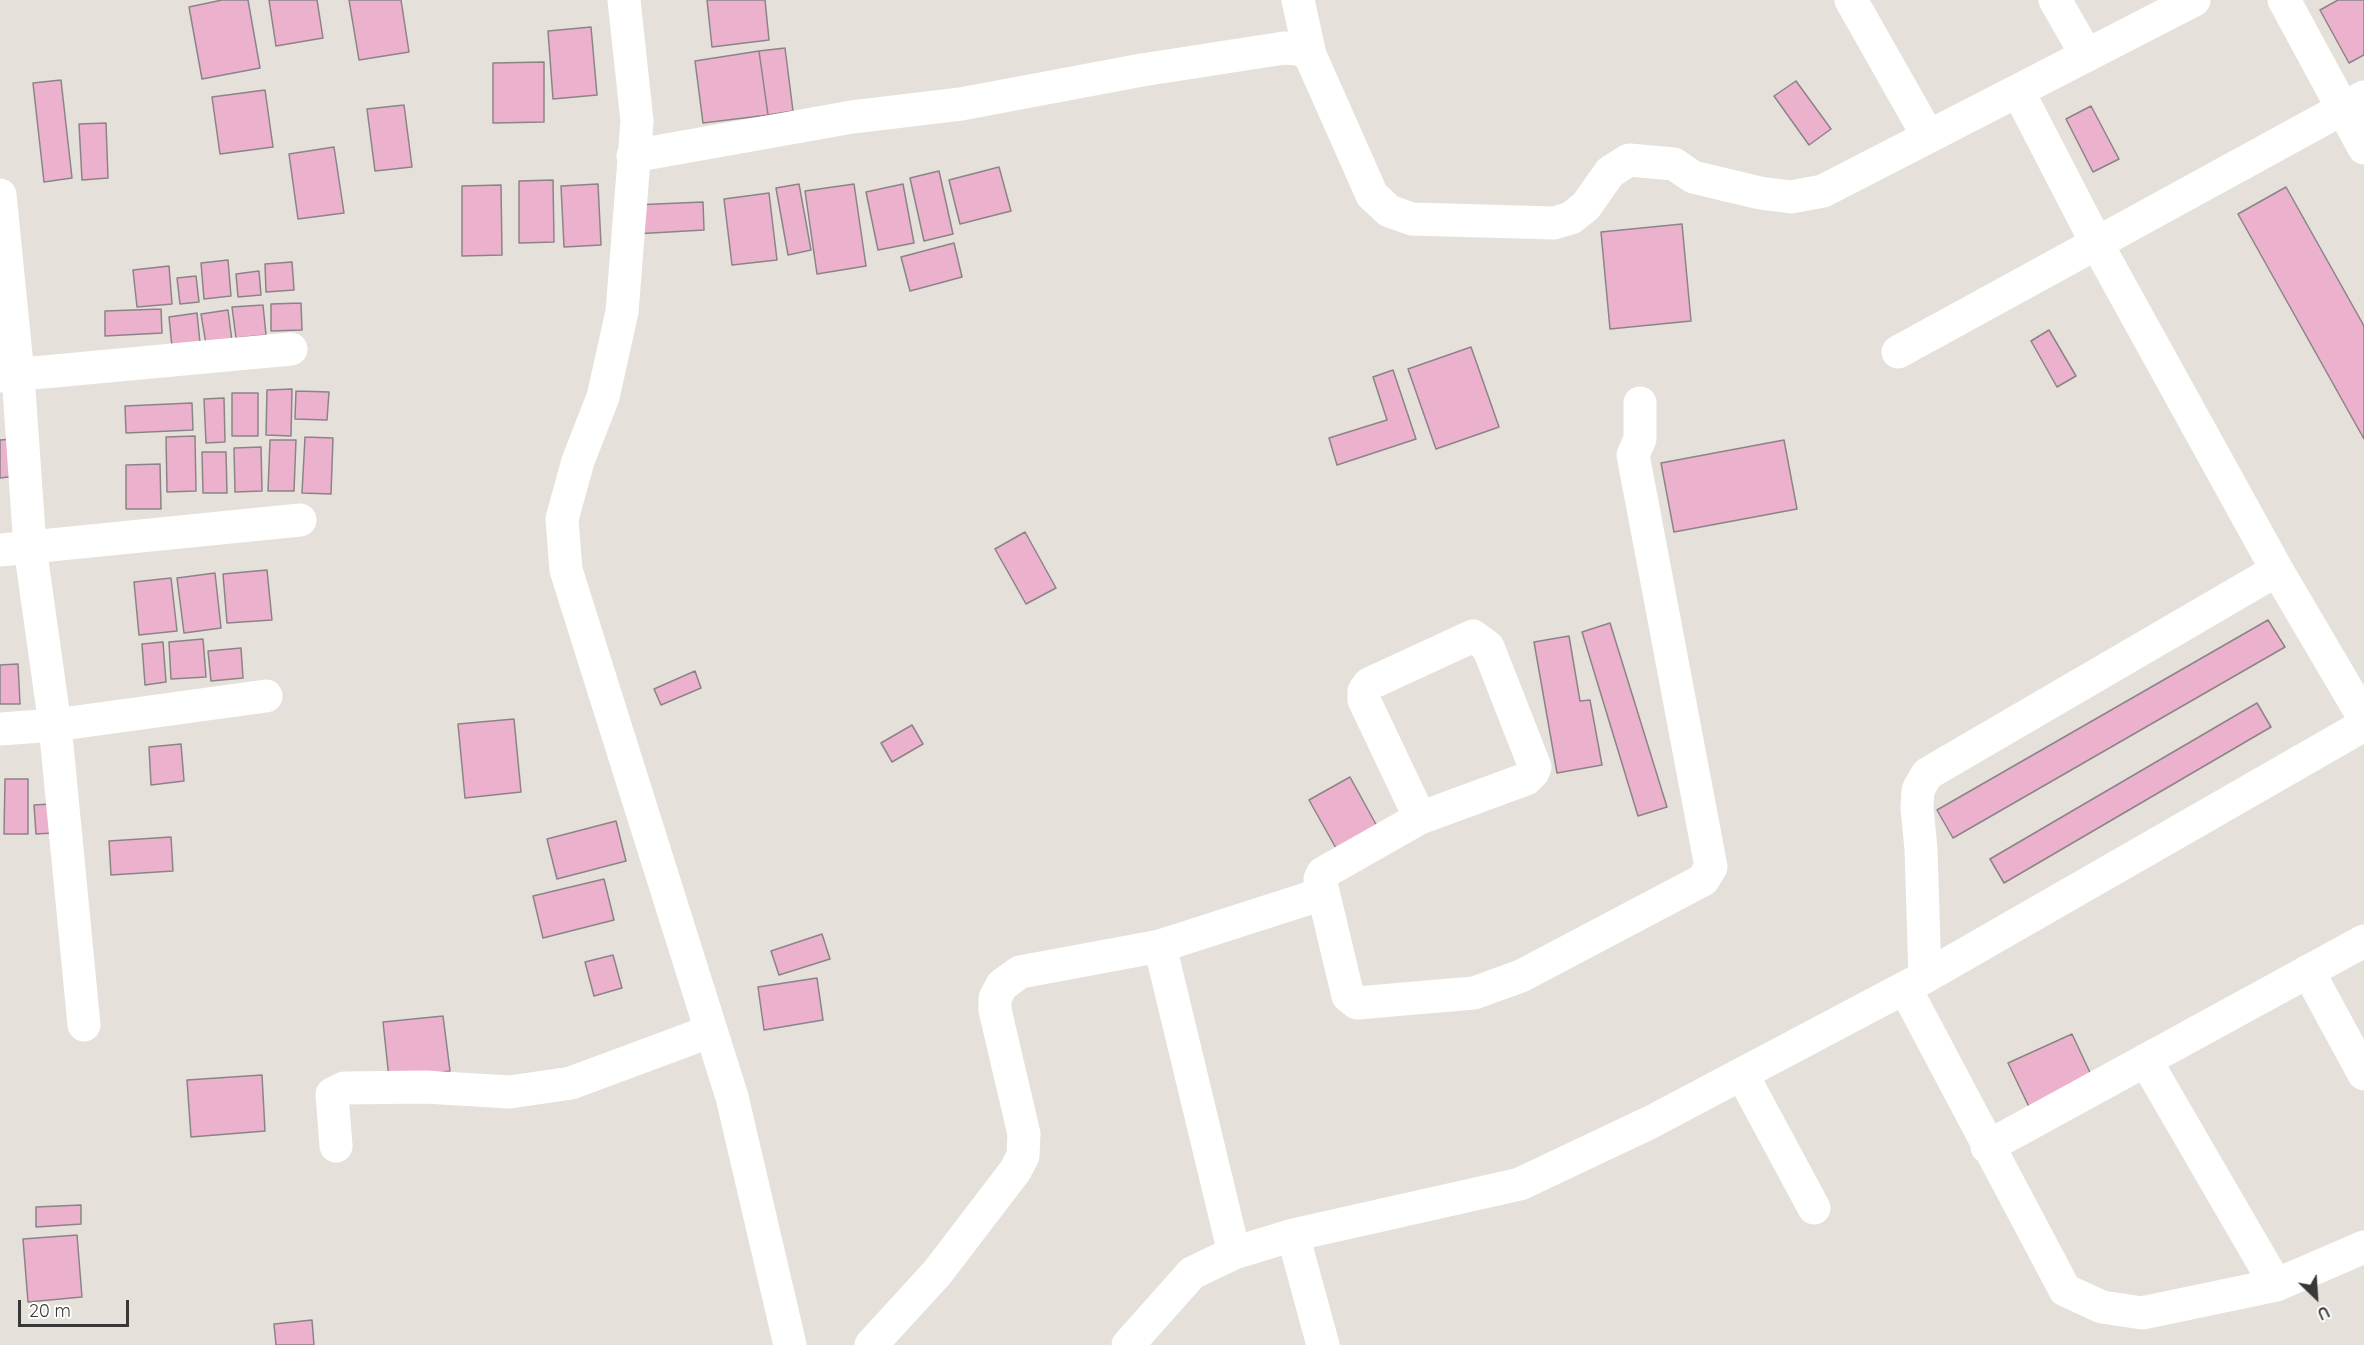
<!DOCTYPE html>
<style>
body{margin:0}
#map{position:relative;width:2364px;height:1345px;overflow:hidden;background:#e5e0da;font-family:Quicksand,sans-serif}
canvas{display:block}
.north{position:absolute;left:2286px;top:1267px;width:60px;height:60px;-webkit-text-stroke:4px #fff;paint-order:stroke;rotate:155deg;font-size:16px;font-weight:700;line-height:24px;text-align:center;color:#3a3836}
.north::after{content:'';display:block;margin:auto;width:21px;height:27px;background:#3a3836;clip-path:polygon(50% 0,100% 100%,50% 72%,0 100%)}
.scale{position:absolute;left:18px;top:1300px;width:111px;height:27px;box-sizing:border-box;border:3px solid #3a3836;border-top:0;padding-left:8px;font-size:18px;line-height:21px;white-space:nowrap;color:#3a3836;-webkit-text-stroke:4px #fff;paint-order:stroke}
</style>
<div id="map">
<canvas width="2364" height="1345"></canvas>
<div class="north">U</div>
<div class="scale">20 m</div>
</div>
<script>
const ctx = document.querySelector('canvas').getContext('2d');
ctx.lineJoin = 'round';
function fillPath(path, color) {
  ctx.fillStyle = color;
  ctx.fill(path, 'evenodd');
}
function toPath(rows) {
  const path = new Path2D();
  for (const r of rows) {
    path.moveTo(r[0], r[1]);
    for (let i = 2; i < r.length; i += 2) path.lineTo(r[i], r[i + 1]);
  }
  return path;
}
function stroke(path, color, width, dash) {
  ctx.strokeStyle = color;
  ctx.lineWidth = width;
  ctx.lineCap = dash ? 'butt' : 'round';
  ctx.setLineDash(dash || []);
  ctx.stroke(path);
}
const building = toPath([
 [222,0,248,0,260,68,202,79,189,7,222,0],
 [269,0,317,0,323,38,276,46,269,0],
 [349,0,401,0,409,52,359,60,349,0],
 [707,0,765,0,769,40,712,47,707,0],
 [2338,0,2364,0,2364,55,2349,63,2320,10,2338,0],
 [591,27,597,95,553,99,548,31,591,27],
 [785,48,793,111,768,115,759,51,785,48],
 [759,51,768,115,703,123,695,61,759,51],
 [544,62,544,122,493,123,493,63,544,62],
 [61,80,72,178,44,182,33,83,61,80],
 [1796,81,1831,129,1809,145,1774,96,1796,81],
 [265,90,273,147,220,154,212,97,265,90],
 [404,105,412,167,375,171,367,109,404,105],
 [2091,106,2119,159,2093,172,2066,119,2091,106],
 [106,123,108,178,82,180,79,124,106,123],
 [334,147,344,213,298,219,289,154,334,147],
 [999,167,1011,211,960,224,949,180,999,167],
 [939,171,953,234,924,241,910,178,939,171],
 [553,180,554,242,519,243,519,181,553,180],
 [598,184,601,245,564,247,561,186,598,184],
 [799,184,811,250,788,255,776,188,799,184],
 [854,184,866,266,817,274,805,191,854,184],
 [903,184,914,243,878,250,866,192,903,184],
 [501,185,502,255,462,256,462,186,501,185],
 [2286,187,2364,326,2364,439,2238,214,2286,187],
 [769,193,777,260,732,265,724,199,769,193],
 [703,202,704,230,634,234,633,205,703,202],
 [1682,224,1691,321,1610,329,1601,232,1682,224],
 [954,243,962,277,910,291,901,257,954,243],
 [228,260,231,296,204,299,201,263,228,260],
 [292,262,294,290,266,292,265,264,292,262],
 [169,266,172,304,137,307,133,270,169,266],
 [259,271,261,295,238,297,236,274,259,271],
 [196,276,199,302,180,304,177,278,196,276],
 [301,303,302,330,271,331,271,304,301,303],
 [263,305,266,335,236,338,232,307,263,305],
 [161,309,162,333,105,336,105,311,161,309],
 [228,310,232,341,206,344,201,314,228,310],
 [197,313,200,343,172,347,169,317,197,313],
 [2049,330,2076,376,2057,387,2031,341,2049,330],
 [1471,347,1499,427,1436,449,1408,369,1471,347],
 [1393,370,1416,439,1337,465,1329,438,1387,420,1373,377,1393,370],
 [292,389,291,436,266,435,267,390,292,389],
 [296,391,329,392,327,420,295,419,296,391],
 [232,393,258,393,258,436,232,436,232,393],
 [224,398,225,442,206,443,204,399,224,398],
 [192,403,193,430,126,433,125,406,192,403],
 [195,436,196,491,167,492,166,437,195,436],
 [305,437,333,438,331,494,302,493,305,437],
 [13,439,16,476,0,478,0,440,13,439],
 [270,440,296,440,294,491,268,491,270,440],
 [1784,440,1797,509,1674,532,1661,463,1784,440],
 [261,447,262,491,235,492,234,448,261,447],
 [202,452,226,452,227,493,203,493,202,452],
 [160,464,161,509,126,509,126,465,160,464],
 [1025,532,1056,588,1026,604,995,549,1025,532],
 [267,570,272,620,227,623,223,574,267,570],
 [215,573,221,628,184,633,177,578,215,573],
 [171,578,177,631,139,635,134,582,171,578],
 [2268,620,2285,647,1953,838,1937,810,2268,620],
 [1610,623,1667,807,1638,816,1582,632,1610,623],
 [1569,636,1580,701,1590,700,1602,765,1557,773,1534,642,1569,636],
 [203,639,206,677,171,679,169,642,203,639],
 [163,642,166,682,145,685,142,644,163,642],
 [241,648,243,678,211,681,208,651,241,648],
 [18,664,20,704,0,704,0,665,18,664],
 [695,671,701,688,661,705,654,689,695,671],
 [2257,703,2271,727,2004,883,1990,859,2257,703],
 [514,719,521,792,465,798,458,724,514,719],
 [912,725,923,744,892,762,881,743,912,725],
 [181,744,184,781,151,785,149,747,181,744],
 [1350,777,1378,828,1337,850,1309,800,1350,777],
 [5,779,28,779,28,834,4,834,5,779],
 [51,804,53,833,36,834,34,805,51,804],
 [616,821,626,861,557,879,547,839,616,821],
 [171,837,173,871,111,875,109,841,171,837],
 [604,879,614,920,543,938,533,896,604,879],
 [822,934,830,959,779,975,771,951,822,934],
 [613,955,622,988,594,996,585,962,613,955],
 [817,978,823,1020,764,1030,758,987,817,978],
 [443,1016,450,1071,389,1078,383,1022,443,1016],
 [2072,1034,2094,1081,2031,1111,2008,1063,2072,1034],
 [262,1075,265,1131,191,1137,187,1080,262,1075],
 [81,1205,81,1224,36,1227,36,1207,81,1205],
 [77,1235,82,1297,28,1302,23,1239,77,1235],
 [312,1320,314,1345,276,1345,274,1324,312,1320]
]);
const street = toPath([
 [624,0,637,121,622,312,603,397,578,461,562,519,566,570,732,1097,790,1345],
 [1298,0,1310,55],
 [1851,0,1928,136],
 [2055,0,2086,54],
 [2018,91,2097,244,2277,570,2364,718],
 [633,156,852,117,961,104,1142,70,1284,48,1298,49,1310,55,1372,195,1389,211,1412,219,1554,223,1571,218,1586,206,1610,172,1629,160,1674,164,1693,177,1760,193,1791,197,1823,191,2194,0],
 [0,195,18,375,30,547,55,725,84,1025],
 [1898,352,2364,97],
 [0,376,291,349],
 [0,550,300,520],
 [0,729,55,725,266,696],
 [1420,818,1526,779,1533,772,1535,767,1488,647,1473,636,1369,684,1364,691,1364,700,1420,818,1323,873,1320,879,1348,996,1357,1003,1474,993,1521,976,1703,880,1711,867,1633,455,1640,439,1640,403],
 [1160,946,1234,1253],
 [2308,971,2364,1074],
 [1925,977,1921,849,1917,808,1918,790,1927,774,2277,570],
 [1905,988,2065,1290,2102,1307,2142,1313,2276,1285,2364,1247],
 [2146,1061,2276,1285],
 [1743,1076,1814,1208],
 [336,1146,332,1094,344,1088,425,1087,510,1092,571,1083,711,1031],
 [1987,1147,2364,941],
 [1293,1235,1323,1345],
 [871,1345,937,1273,1015,1171,1023,1156,1024,1134,995,1010,995,998,1002,985,1020,972,1160,946,1322,894],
 [1128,1345,1192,1273,1234,1253,1293,1235,1520,1184,1651,1122,1925,977,2364,725]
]);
const secondary = toPath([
 [2284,0,2364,148]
]);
fillPath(building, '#ecb2cd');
stroke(building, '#8b8487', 1.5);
stroke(street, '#fff', 33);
stroke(secondary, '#fff', 33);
</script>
